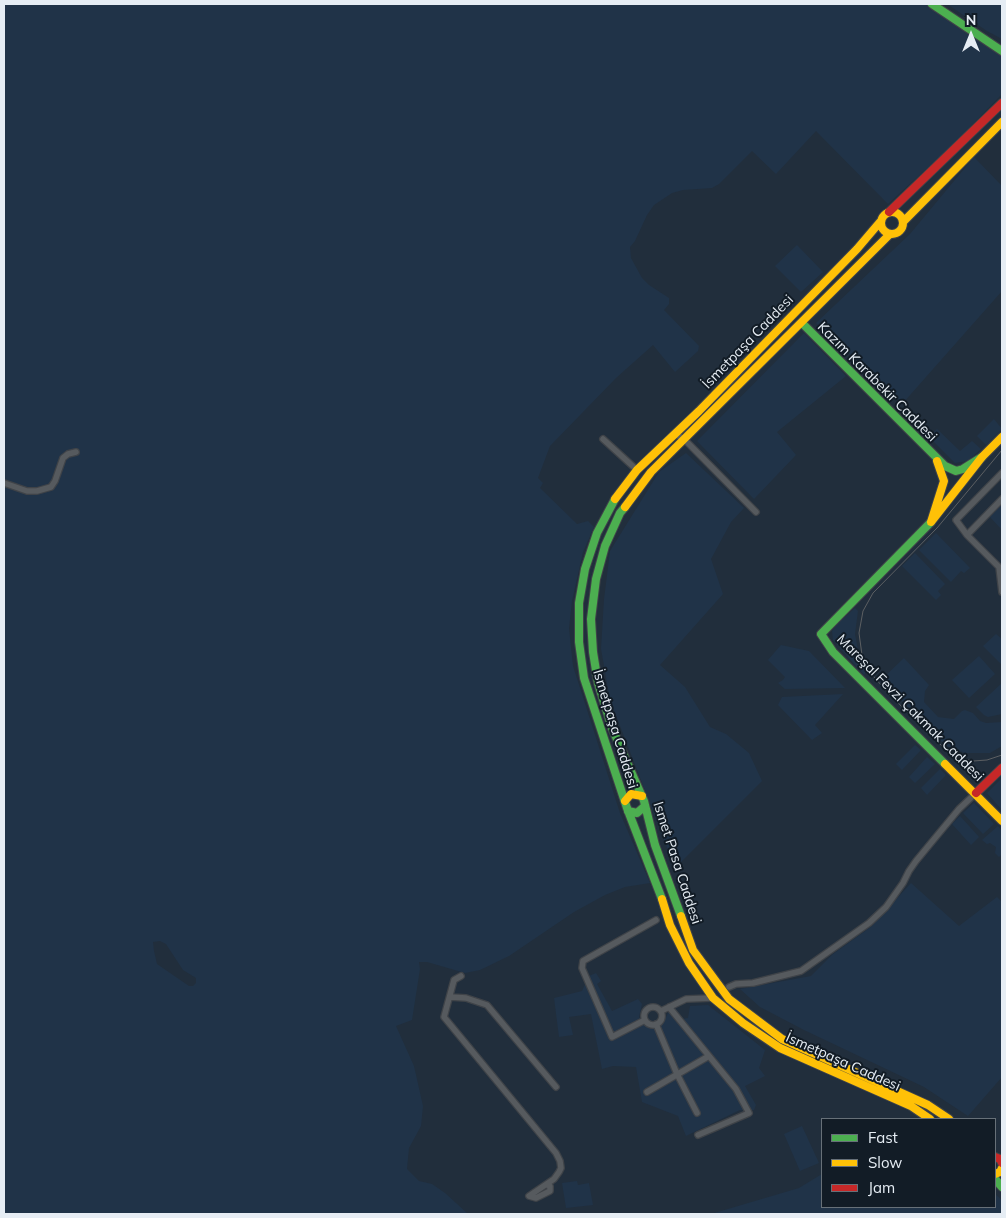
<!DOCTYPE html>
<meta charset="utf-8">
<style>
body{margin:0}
#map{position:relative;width:1006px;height:1218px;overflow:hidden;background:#21262b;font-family:Mulish,sans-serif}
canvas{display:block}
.frame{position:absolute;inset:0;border:5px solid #e6edf4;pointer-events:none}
.legend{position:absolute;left:821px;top:1118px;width:175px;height:90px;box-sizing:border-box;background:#121c26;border:1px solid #677078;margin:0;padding:6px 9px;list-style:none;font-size:15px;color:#e6edf4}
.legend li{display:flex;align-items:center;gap:10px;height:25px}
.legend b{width:25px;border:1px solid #677078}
.north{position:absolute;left:946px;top:10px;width:50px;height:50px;-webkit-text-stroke:4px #121c26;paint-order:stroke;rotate:0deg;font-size:14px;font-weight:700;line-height:20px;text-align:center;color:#e6edf4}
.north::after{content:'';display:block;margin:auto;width:18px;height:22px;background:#e6edf4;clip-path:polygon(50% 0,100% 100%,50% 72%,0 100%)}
</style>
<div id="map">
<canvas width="1006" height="1218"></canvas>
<div class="frame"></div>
<ul class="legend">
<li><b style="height:6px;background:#4caf50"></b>Fast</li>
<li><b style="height:6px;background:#ffc107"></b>Slow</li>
<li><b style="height:6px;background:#c62828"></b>Jam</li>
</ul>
<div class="north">N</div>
</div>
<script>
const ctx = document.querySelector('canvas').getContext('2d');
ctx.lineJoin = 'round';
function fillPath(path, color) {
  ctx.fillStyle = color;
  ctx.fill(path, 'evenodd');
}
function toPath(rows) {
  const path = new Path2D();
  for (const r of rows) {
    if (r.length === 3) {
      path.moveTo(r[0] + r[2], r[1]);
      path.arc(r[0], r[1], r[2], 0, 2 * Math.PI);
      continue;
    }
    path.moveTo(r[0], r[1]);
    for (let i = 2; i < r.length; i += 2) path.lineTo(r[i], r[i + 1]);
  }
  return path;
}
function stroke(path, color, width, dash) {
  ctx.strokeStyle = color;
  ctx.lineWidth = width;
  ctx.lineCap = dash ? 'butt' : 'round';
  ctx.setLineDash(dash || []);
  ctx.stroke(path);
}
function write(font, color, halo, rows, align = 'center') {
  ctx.font = font + ' Mulish,sans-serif';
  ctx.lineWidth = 4;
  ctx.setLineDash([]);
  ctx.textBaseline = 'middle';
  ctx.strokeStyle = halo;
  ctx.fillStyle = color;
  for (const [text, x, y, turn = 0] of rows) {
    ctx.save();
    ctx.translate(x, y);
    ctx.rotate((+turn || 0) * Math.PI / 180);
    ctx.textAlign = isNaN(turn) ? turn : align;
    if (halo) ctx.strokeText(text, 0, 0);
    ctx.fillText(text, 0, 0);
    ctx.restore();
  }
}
const built = toPath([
 [213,4,1002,4,1002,1214,4,1214,4,714],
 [822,1119,995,1119,995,1207,822,1207]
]);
const green = toPath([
 [4,4,927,4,1002,56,1002,94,949,148,888,204,816,131,776,174,752,151,719,184,712,188,683,190,672,193,654,205,647,215,635,241,630,247,631,258,642,278,649,285,669,298,669,304,664,310,699,346,698,351,675,372,653,345,616,378,550,446,538,478,543,483,540,488,577,524,588,521,594,527,583,552,572,601,569,628,573,666,620,813,650,883,625,887,605,895,574,912,509,956,480,970,465,973,427,962,419,962,420,969,412,1020,396,1026,414,1066,423,1106,421,1126,409,1148,407,1169,419,1181,432,1184,445,1193,468,1214,4,1214],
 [160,941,166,944,183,970,196,978,196,983,193,986,189,986,157,964,154,951,153,942],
 [947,4,1002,4,1002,39,987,31],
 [974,157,1002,186,1002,291,903,403,816,323,910,234],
 [797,245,823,272,801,292,775,266],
 [804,333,846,376,777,432,796,455,754,499,697,441],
 [994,419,1002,429,986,445,977,436],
 [937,429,960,451,972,441,981,449,968,461,955,463,929,437],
 [686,453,744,508,731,522,711,559,723,594,660,665,685,687,710,727,726,734,749,753,762,781,675,868,610,700,601,649,604,599,610,551,659,472],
 [1002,504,1002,530,990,517],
 [936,533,970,568,964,573,961,571,951,582,919,550],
 [915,553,945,584,938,591,941,595,936,600,902,566],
 [855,608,858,611,855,634,860,660,866,672,864,675,833,640,832,631,837,624],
 [996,634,1002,639,1002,665,983,646],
 [781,645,809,651,845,688,785,689,778,683,783,680,785,677,768,660],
 [979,656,995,674,969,698,952,680],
 [904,658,929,685,925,691,924,702,938,717,954,719,962,711,965,710,973,713,980,721,986,723,1002,722,1002,746,990,753,965,753,947,746,927,728,882,679],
 [1002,683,1002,714,988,717,984,715,976,707],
 [843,694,815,725,822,733,812,740,778,705,782,697],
 [915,745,921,750,902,770,896,764],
 [927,757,935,764,915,783,909,777],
 [940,769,946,775,927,795,921,788],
 [1002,778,1002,810,987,793],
 [974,803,994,824,983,834,963,813],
 [960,816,979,837,971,845,952,824],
 [998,826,1002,831,1002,854,999,857,995,853,996,847,990,843,987,844,982,840],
 [911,883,959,926,997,897,1002,902,1002,1077,968,1116,924,1087,804,1030,760,1007,740,989,811,976,833,954,872,926],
 [596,973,601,981,597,984,612,1011,638,999,642,1004,639,1017,644,1025,651,1029,664,1022,669,1011,675,1020,688,1018,690,1006,708,1005,765,1050,759,1068,765,1076,745,1086,756,1105,754,1110,740,1110,686,1136,678,1116,642,1102,636,1067,613,1066,602,1069,591,1014,569,1017,573,1035,559,1037,554,998,582,991,589,976],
 [802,1126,819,1163,800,1171,784,1134],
 [822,1174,822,1207,995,1207,995,1194,1002,1200,1002,1214,711,1214,799,1188],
 [577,1181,578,1185,589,1183,593,1205,566,1208,562,1183]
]);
const street = toPath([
 [675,434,684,439,756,512],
 [603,439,637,470],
 [4,483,27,491,37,491,51,487,55,481,63,458,68,454,76,452],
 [967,535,1002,499],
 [1002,592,999,567,967,535,956,520,1002,473],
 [461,976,454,980,444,1017,556,1153,560,1161,561,1168,559,1172,554,1179,529,1196,536,1198,550,1191,550,1186,547,1185],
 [729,987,736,984,753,983,801,971,869,923,886,907,903,883,909,871,916,861,959,809,976,793],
 [450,997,466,998,487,1005,556,1087],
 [669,1007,736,1089,749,1113,698,1135],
 [653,1016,9],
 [661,1011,686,999,713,998],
 [645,1020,612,1037,582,968,583,961,656,920],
 [656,1024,677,1074,697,1113],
 [647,1092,709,1056]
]);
const fast = toPath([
 [932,4,1002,51],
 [802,323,945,466,956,471,963,469,982,457],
 [615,499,597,533,585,569,579,603,579,642,584,678,627,808,662,899],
 [625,507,620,513,605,546,596,579,591,619,593,652,598,683,612,728,644,801,655,845,681,916],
 [931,522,821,634,833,652,945,764],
 [628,811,637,813,645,806],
 [995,1179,1002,1187]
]);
const slow = toPath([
 [892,223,11],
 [903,222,1002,122],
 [937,461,944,481,931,522,982,457,1002,437],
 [615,499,637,470,699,411,857,249,880,222],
 [625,507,651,472,890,234],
 [945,764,1002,821],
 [625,801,631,794,642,796],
 [662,899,670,925,689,963,713,998,743,1023,780,1048,911,1106,930,1119],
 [681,916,693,950,729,999,782,1039,928,1105,949,1119],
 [995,1174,1000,1172,1002,1168]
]);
const jam = toPath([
 [889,212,1002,103],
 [976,793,1002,768],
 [995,1157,1000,1159,1002,1163]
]);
const tram = toPath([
 [1002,450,937,528,873,593,863,611,859,633,862,655,869,671,888,693,945,749,958,757,973,761,987,760,1002,755]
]);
const streetNames = [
 ["İsmetpaşa Caddesi",748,342,-46],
 ["Kazım Karabekir Caddesi",877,382,45],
 ["Mareşal Fevzi Çakmak Caddesi",910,708,45],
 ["İsmetpaşa Caddesi",615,729,73],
 ["Ismet Pasa Caddesi",677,863,72],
 ["İsmetpaşa Caddesi",843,1062,24]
];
fillPath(built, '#212e3c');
fillPath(green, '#203348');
stroke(street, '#3f4348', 8);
stroke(fast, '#3f4348', 10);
stroke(slow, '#3f4348', 10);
stroke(jam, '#3f4348', 10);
stroke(street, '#565a5e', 5.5);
stroke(fast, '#4caf50', 8);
stroke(slow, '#ffc107', 8);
stroke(jam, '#c62828', 8);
stroke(tram, '#5c5f62', 1);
write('14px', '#e6edf4', '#121c26', streetNames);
</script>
